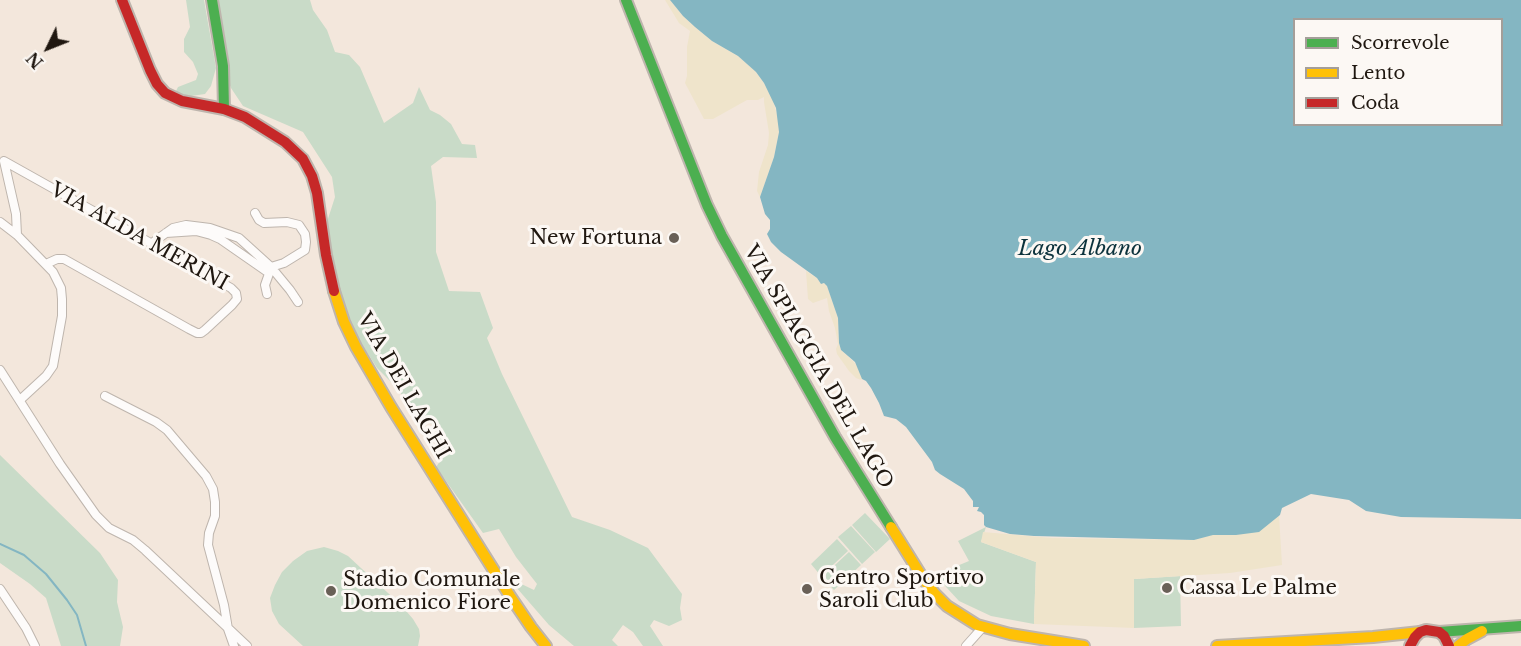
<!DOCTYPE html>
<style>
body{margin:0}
#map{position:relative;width:1521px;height:646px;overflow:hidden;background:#f3e7dc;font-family:"Libre Baskerville",serif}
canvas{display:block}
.legend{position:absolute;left:1293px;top:18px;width:210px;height:108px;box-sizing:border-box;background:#fcf8f4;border:2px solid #a49e99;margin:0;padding:8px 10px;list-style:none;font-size:18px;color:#1f1710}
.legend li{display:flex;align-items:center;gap:12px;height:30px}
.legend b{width:30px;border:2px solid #a49e99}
.north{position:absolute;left:18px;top:18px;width:60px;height:60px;-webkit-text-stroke:4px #fcf8f4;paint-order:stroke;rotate:227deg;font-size:16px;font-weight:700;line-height:24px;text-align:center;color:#1f1710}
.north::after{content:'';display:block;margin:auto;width:21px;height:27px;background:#1f1710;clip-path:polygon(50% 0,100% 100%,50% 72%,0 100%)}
</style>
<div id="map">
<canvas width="1521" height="646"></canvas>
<ul class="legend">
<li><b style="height:8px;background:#4caf50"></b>Scorrevole</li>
<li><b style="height:8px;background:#ffc107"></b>Lento</li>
<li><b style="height:8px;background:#c62828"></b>Coda</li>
</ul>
<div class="north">N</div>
</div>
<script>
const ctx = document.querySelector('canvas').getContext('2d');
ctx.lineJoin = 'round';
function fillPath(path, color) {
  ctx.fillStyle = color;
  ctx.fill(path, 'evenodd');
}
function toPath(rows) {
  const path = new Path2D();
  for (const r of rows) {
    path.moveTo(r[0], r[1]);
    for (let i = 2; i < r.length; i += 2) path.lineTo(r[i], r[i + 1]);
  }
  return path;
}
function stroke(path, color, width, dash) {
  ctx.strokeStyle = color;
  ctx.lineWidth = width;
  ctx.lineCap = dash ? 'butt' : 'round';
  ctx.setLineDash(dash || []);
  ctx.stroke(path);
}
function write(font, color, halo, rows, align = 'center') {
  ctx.font = font + ' "Libre Baskerville",serif';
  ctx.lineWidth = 6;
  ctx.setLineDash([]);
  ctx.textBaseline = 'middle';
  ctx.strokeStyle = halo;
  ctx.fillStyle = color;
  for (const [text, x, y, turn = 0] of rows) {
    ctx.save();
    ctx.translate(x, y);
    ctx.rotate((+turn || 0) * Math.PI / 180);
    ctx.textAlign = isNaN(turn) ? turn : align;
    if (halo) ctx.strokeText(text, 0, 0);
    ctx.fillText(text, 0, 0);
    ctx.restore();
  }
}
const green = toPath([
 [186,0,204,0,216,68,211,86,205,94,191,96,175,93,178,87,196,80,198,74,193,62,184,52,184,39,190,27],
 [213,0,310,0,313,10,327,30,335,52,349,55,360,67,384,123,413,103,419,87,430,110,440,115,451,124,462,144,475,145,477,158,443,157,431,166,436,202,436,252,449,291,480,292,493,328,487,338,502,374,572,517,610,530,648,548,682,594,680,608,682,620,669,626,654,620,650,626,663,646,643,646,633,632,623,625,612,640,618,646,574,646,549,625,509,579,513,580,534,590,537,584,516,557,499,529,483,533,436,467,443,457,432,424,418,417,396,387,377,368,361,343,344,308,334,271,326,225,335,197,332,177,303,132,243,106,231,88,224,70],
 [0,455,100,553,118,580,117,602,123,627,120,646,61,646,46,598,30,584,0,563],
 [865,513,890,539,876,552,852,525],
 [851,526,875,552,862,564,838,537],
 [986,527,981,542,1036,562,1034,624,991,616,959,601,935,575,969,561,958,541],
 [837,539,848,551,821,576,811,564],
 [324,547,338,551,348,556,401,605,413,619,419,629,420,636,418,646,303,646,279,624,272,611,270,598,275,585,282,572,293,561,307,551],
 [849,552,861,565,834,590,822,577],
 [1180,576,1181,626,1134,628,1134,579]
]);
const sand = toPath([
 [665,0,670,0,683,16,695,27,712,41,738,56,756,72,764,83,773,100,778,118,779,132,774,157,760,197,757,191,759,172,768,145,769,133,764,102,764,97,758,100,747,100,713,119,704,119,685,83,687,76,687,47,690,31,679,23],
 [806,271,817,278,821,284,824,283,827,286,838,318,839,344,841,350,854,362,857,366,862,379,861,380,856,378,849,371,837,354,836,349,838,344,835,328,829,311,827,298,813,303,808,299],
 [1279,515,1282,565,1230,573,1134,579,1134,628,1034,624,1036,562,981,542,983,532,1052,538,1194,540]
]);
const water = toPath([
 [670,0,1521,0,1521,519,1401,517,1366,511,1349,500,1311,494,1282,508,1280,515,1259,532,1236,535,1213,535,1194,540,1034,536,1010,534,986,527,984,525,984,515,981,512,977,511,979,507,973,507,973,501,964,489,940,474,935,470,932,462,906,427,896,419,884,416,879,403,871,388,866,381,862,379,855,362,841,350,839,343,838,318,827,286,824,283,821,284,817,278,781,252,771,242,767,234,770,229,770,220,765,214,760,197,774,157,779,132,776,108,764,83,756,72,738,56,712,41,695,27,683,16],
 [1294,20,1502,20,1502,124,1294,124]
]);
const stream = toPath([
 [0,544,24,555,46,574,67,600,77,615,86,646]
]);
const street = toPath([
 [0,222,17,235],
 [166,233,196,231,211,235,220,239,266,271],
 [152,243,173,228,186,225,210,228,239,238,271,267,284,263,305,250,306,242,305,234,299,225,287,222,264,223,259,220,255,213],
 [271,267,290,290,298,302],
 [267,294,265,285,271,268],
 [0,370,60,464,96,515,109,528,133,540,145,550,247,646],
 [105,396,156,422,167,430,206,476,213,489,215,502,215,516,209,533,208,545,224,605,228,629,234,646],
 [20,400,46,376,53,366,62,316,62,299,61,288,53,272,17,235,16,214,4,161,231,288,236,293,237,299,232,305,205,330,201,333,197,333,189,329,64,259,57,259,46,264],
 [0,589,26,628,35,646],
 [966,646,983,627]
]);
const fast = toPath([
 [212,0,223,66,224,109],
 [626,0,707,205,722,236,835,437,891,527],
 [1439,632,1521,626]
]);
const slow = toPath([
 [334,291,344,322,356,347,391,407,510,596,531,627,546,646],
 [891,527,924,580,935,594,947,606,977,625,1010,634,1084,646],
 [1217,646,1373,637,1420,632],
 [1458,646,1467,639,1482,631]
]);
const jam = toPath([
 [122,0,150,70,157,84,165,93,182,101,224,109,245,117,285,142,303,159,312,176,317,193,326,255,334,291],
 [1410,646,1415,637,1420,632,1426,630,1439,632,1444,636,1449,646]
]);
const markers = [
 [674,238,6,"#696057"],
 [1167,588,6,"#696057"],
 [807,589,6,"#696057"],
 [331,591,6,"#696057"]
];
const streetNames = [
 ["VIA ALDA MERINI",139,237,29],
 ["VIA SPIAGGIA DEL LAGO",818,367,60],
 ["VIA DEI LAGHI",403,386,60]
];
const poiNames = [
 ["New Fortuna",662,238,"right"],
 ["Centro Sportivo",819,578],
 ["Saroli Club",819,601],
 ["Stadio Comunale",343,580],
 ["Domenico Fiore",343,603],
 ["Cassa Le Palme",1179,588]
];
const waterNames = [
 ["Lago Albano",1080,249]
];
fillPath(green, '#c9dbc8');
fillPath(sand, '#efe4cb');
fillPath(water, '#84b6c2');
stroke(stream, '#84b6c2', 2);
stroke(street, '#beb5ad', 10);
stroke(fast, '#beb5ad', 14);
stroke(slow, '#beb5ad', 14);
stroke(jam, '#beb5ad', 14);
stroke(street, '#fdfbfa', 8);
stroke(fast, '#4caf50', 10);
stroke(slow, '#ffc107', 10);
stroke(jam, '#c62828', 10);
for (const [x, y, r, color] of markers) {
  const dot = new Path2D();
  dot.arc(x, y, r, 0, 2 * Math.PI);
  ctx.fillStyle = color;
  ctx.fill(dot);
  stroke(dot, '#fcf8f4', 2);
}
write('20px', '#1f1710', '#fcf8f4', streetNames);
write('20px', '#1f1710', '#fcf8f4', poiNames, 'left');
write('italic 21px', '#0c323c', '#fcf8f4', waterNames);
</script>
